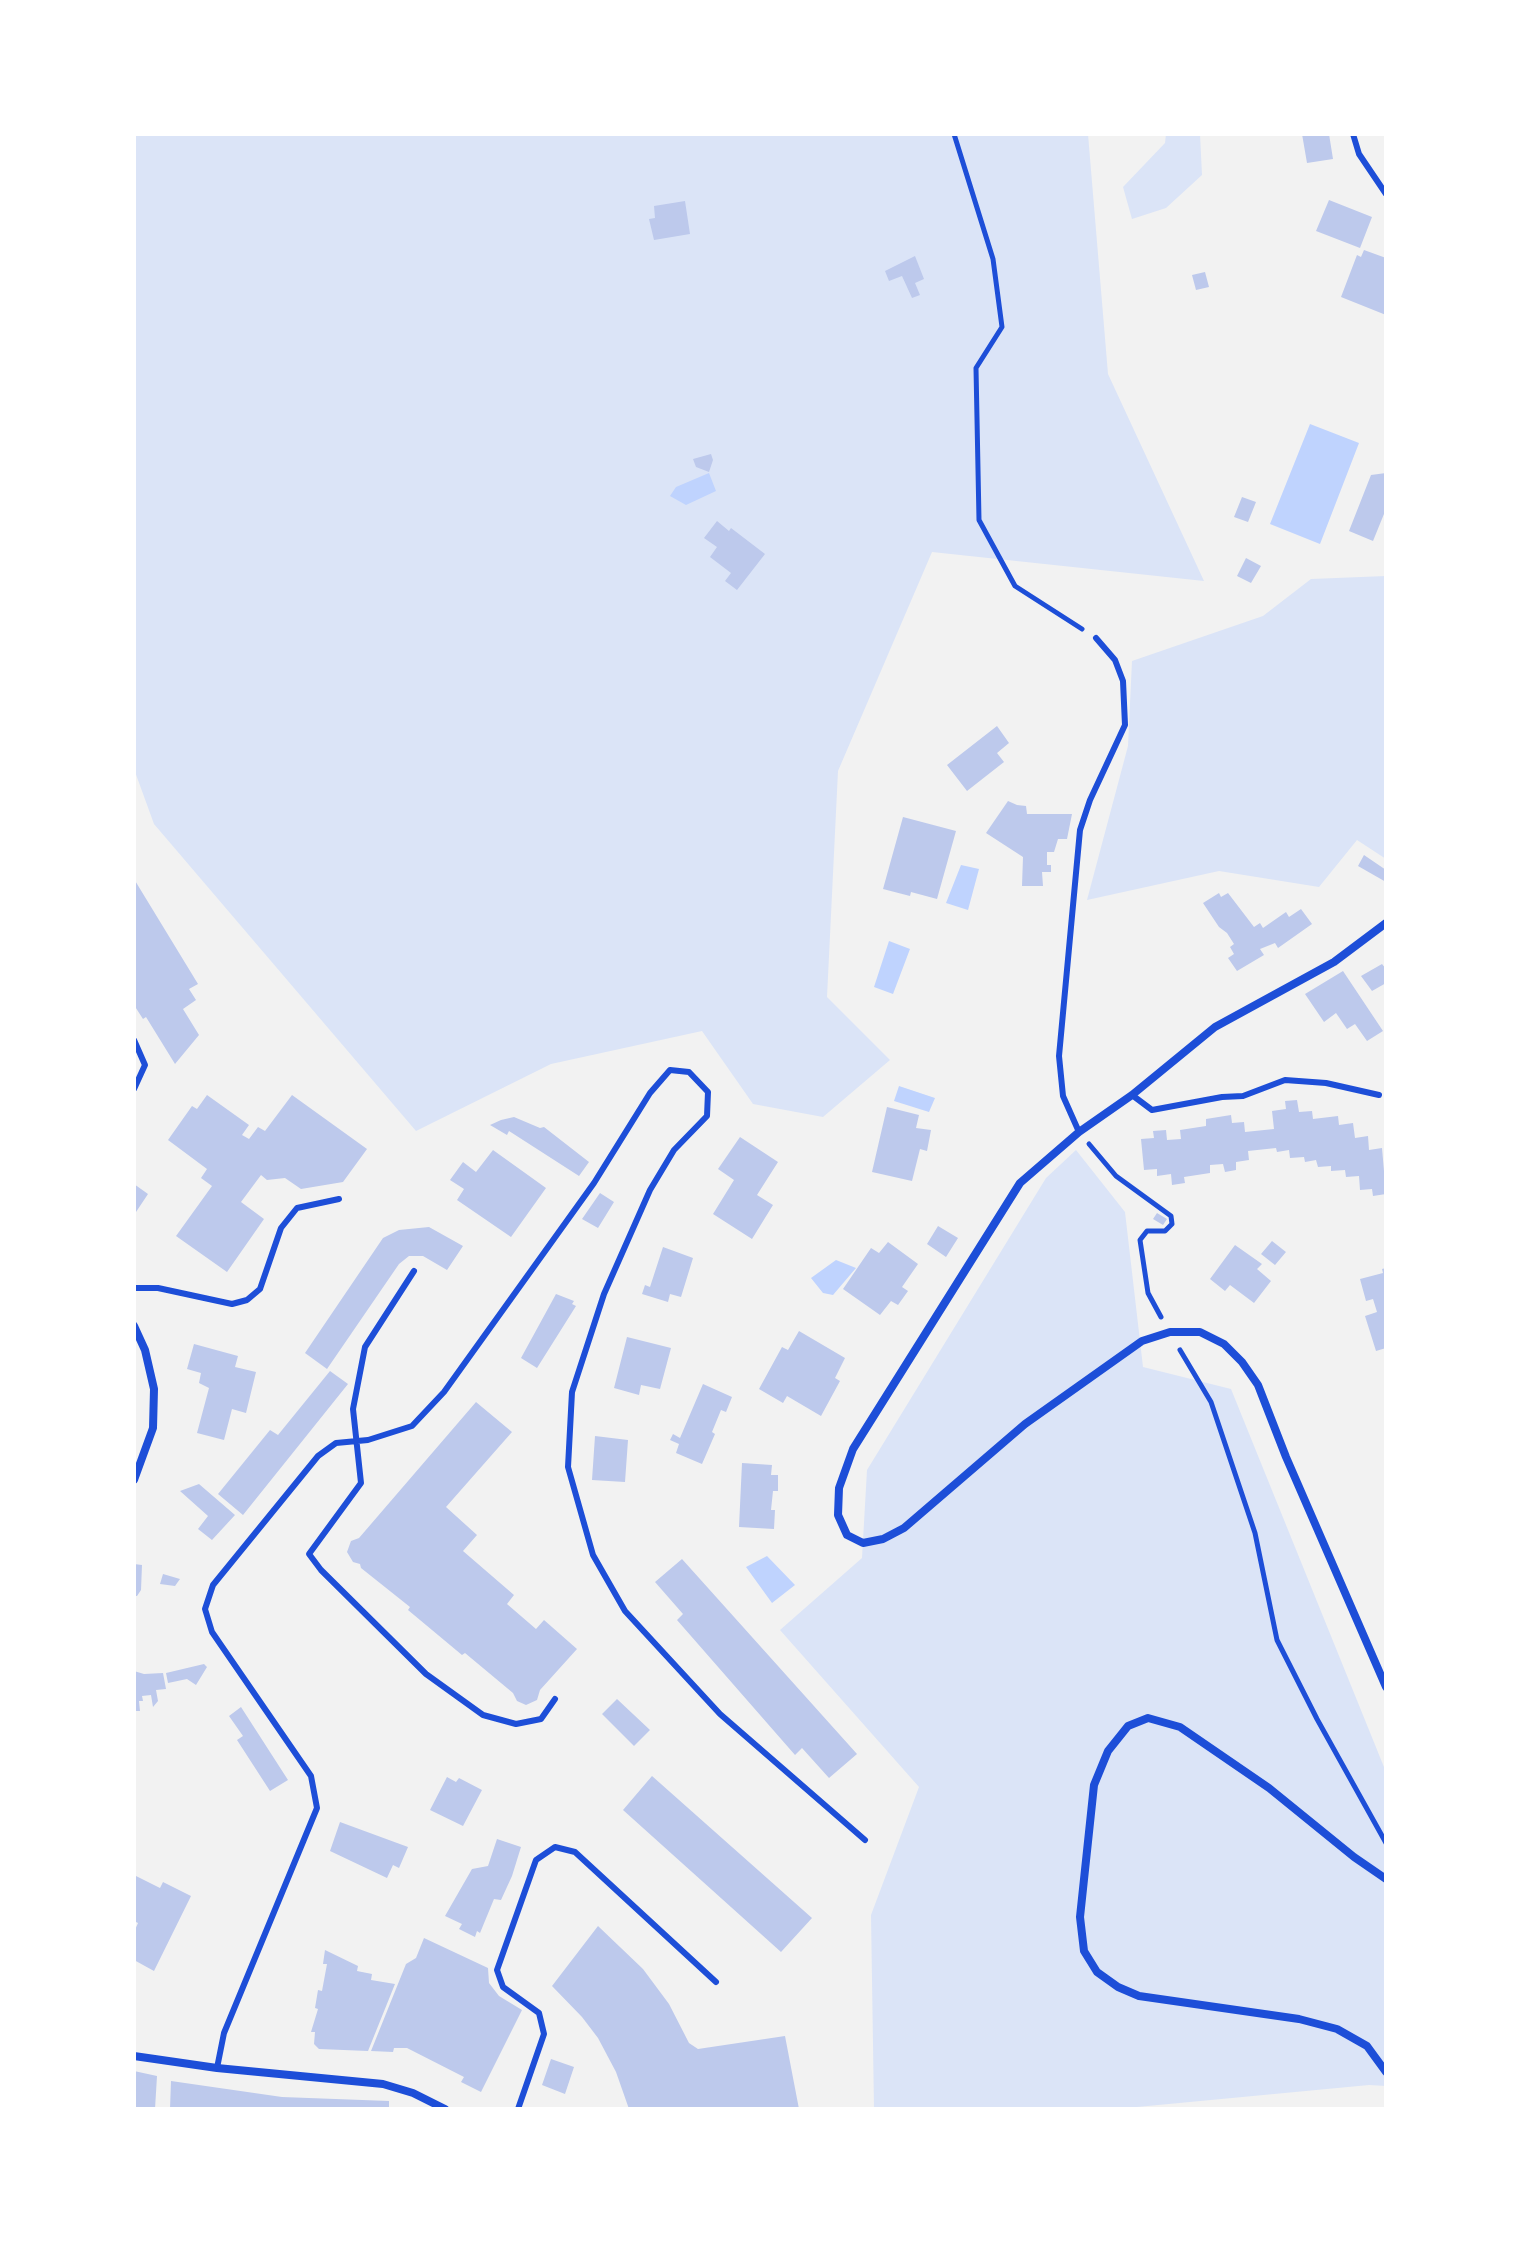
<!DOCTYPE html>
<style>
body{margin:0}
#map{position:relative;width:1520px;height:2243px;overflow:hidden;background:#f2f2f2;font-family:Manrope,sans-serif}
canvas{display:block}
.frame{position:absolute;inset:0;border:136px solid #fff;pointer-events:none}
</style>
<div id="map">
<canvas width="1520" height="2243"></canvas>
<div class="frame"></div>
</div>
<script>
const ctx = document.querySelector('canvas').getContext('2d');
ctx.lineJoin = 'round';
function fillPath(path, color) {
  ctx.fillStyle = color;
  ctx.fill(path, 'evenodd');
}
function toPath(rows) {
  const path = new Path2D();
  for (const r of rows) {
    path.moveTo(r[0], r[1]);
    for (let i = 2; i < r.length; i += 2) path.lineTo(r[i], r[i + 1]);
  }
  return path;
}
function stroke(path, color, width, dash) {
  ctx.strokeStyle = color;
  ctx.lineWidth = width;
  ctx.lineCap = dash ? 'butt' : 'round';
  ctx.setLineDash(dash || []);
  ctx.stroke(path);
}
const green = toPath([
 [134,134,1088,134,1108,374,1204,581,932,552,838,771,827,997,890,1060,823,1117,753,1104,702,1031,551,1064,416,1131,154,824,134,769],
 [1166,134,1200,134,1202,175,1166,208,1132,219,1123,187,1165,143],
 [1386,576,1386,859,1357,840,1319,887,1219,871,1087,900,1128,746,1132,661,1263,616,1311,579],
 [1076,1150,1125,1212,1143,1367,1231,1389,1386,1772,1386,2086,1369,2085,1116,2109,874,2109,871,1915,919,1787,780,1630,862,1558,867,1470,1046,1178]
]);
const water = toPath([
 [1310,424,1359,443,1320,544,1270,524],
 [709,473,716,491,686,505,670,496,676,487],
 [961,865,979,869,968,910,946,903],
 [889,941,910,949,893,994,874,987],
 [899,1086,935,1098,929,1112,894,1101],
 [836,1260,856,1268,833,1295,823,1293,811,1278],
 [767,1556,795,1585,772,1603,746,1567]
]);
const building = toPath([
 [1302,134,1329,134,1333,159,1307,163],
 [1329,200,1372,217,1360,248,1316,231],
 [685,201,690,234,654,240,649,219,655,218,654,206],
 [1364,250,1386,258,1386,315,1341,297,1357,255,1361,257],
 [915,256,924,279,915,283,920,295,912,298,902,276,889,281,885,271],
 [1205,272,1209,287,1196,290,1192,275],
 [711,454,713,460,709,472,696,467,693,459],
 [1386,473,1386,509,1373,541,1349,531,1371,475],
 [1242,497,1256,502,1248,522,1234,517],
 [717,521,729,531,731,528,765,554,737,590,725,581,731,573,710,557,717,547,704,538],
 [1246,558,1261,566,1251,583,1237,576],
 [997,726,1009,743,997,753,1004,762,967,791,947,765],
 [1008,801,1017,805,1026,806,1027,814,1072,814,1067,839,1058,839,1054,852,1047,852,1047,865,1051,865,1051,872,1042,872,1043,886,1022,886,1023,857,986,833],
 [903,817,956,831,937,899,911,892,910,896,883,889],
 [1364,855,1386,870,1386,882,1358,866],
 [134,879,198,984,189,989,196,1000,183,1009,199,1035,175,1064,146,1017,143,1019,134,1005],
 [1219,893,1221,897,1228,893,1254,927,1260,923,1263,928,1286,912,1289,917,1301,909,1312,924,1278,948,1275,943,1260,949,1264,955,1237,971,1228,958,1234,954,1230,947,1234,944,1227,933,1219,927,1203,903],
 [1382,964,1386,969,1386,983,1372,991,1361,976],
 [1343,971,1383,1031,1367,1041,1355,1024,1347,1029,1336,1013,1324,1022,1305,994],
 [207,1095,249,1125,242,1135,249,1139,258,1127,265,1131,292,1095,367,1149,343,1182,301,1189,285,1178,267,1180,261,1175,241,1202,264,1219,227,1272,176,1236,212,1186,201,1178,207,1169,168,1140,192,1106,197,1109],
 [1297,1100,1299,1112,1312,1111,1313,1119,1338,1116,1339,1125,1353,1123,1355,1138,1368,1136,1369,1150,1382,1148,1386,1194,1373,1196,1372,1189,1360,1190,1359,1176,1346,1177,1345,1170,1331,1171,1331,1166,1318,1167,1316,1160,1305,1162,1304,1157,1290,1158,1289,1150,1277,1152,1276,1148,1248,1151,1249,1160,1236,1162,1236,1170,1225,1172,1223,1164,1210,1165,1210,1173,1184,1177,1185,1183,1172,1185,1171,1174,1157,1176,1157,1169,1144,1170,1141,1139,1154,1138,1153,1131,1166,1130,1167,1140,1181,1139,1180,1130,1206,1126,1206,1119,1231,1115,1232,1123,1244,1122,1245,1132,1274,1129,1272,1111,1286,1109,1285,1101],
 [887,1107,919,1115,916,1128,931,1130,927,1151,920,1149,912,1181,872,1172],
 [514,1117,540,1128,544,1127,589,1162,579,1176,509,1131,507,1135,490,1125,501,1120],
 [740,1137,778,1162,757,1195,773,1205,752,1239,713,1214,734,1180,718,1169],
 [493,1150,546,1188,511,1237,457,1200,464,1189,450,1180,463,1162,476,1172],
 [134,1184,148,1194,134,1215],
 [600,1193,614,1202,598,1228,582,1219],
 [1157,1213,1167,1219,1163,1225,1153,1219],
 [938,1226,958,1238,946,1257,927,1244],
 [429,1227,463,1246,447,1270,423,1256,409,1256,399,1264,327,1369,305,1353,383,1238,399,1230],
 [1272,1241,1286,1252,1275,1265,1261,1254],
 [888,1242,918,1264,902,1287,908,1291,898,1305,891,1301,880,1315,843,1289,871,1248,879,1253],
 [1235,1245,1262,1264,1257,1269,1271,1281,1254,1303,1230,1285,1225,1291,1210,1279],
 [663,1247,693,1258,681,1297,670,1294,668,1302,642,1294,645,1285,650,1287],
 [1386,1268,1386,1348,1376,1351,1365,1316,1377,1312,1373,1299,1366,1301,1360,1279,1383,1273,1382,1269],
 [556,1294,574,1301,572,1304,576,1306,537,1368,521,1358],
 [799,1331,845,1358,835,1378,840,1381,821,1416,787,1396,783,1403,759,1389,782,1347,788,1350],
 [627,1337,671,1348,660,1389,641,1385,639,1395,614,1388],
 [194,1344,238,1356,235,1367,256,1372,246,1413,232,1409,224,1440,197,1433,209,1388,199,1383,201,1373,187,1369],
 [330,1371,348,1384,243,1515,218,1494,270,1430,278,1435],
 [703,1384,732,1397,726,1412,721,1410,712,1432,715,1434,702,1464,676,1453,679,1444,670,1440,673,1434,680,1438],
 [476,1402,512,1432,446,1507,477,1535,463,1551,514,1595,507,1604,536,1629,544,1620,577,1649,540,1690,537,1700,526,1705,517,1701,513,1693,465,1653,462,1655,408,1610,410,1607,361,1568,360,1564,353,1562,347,1552,351,1541,359,1538],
 [595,1436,628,1440,625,1482,592,1480],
 [742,1463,772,1465,771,1475,778,1475,778,1491,773,1491,771,1510,775,1510,774,1529,739,1527],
 [199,1484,235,1515,212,1540,198,1529,208,1516,180,1491],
 [682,1559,857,1754,829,1778,802,1748,795,1755,677,1620,683,1614,655,1582],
 [134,1564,142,1565,141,1590,137,1596,134,1596],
 [163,1574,180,1579,175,1586,160,1584],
 [204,1664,207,1667,196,1685,187,1679,168,1683,166,1673],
 [134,1671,144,1674,163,1673,166,1689,156,1690,158,1701,153,1707,151,1695,142,1696,143,1701,139,1701,140,1711,134,1711],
 [617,1699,650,1730,634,1746,602,1714],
 [241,1707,288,1780,270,1791,237,1740,243,1736,229,1716],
 [652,1776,812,1918,781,1952,623,1810],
 [447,1777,456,1782,459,1778,482,1790,463,1826,430,1810],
 [340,1822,408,1847,399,1868,393,1865,387,1878,330,1851],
 [497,1839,521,1847,512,1876,501,1900,494,1899,480,1933,477,1931,475,1937,459,1929,462,1924,445,1916,472,1869,488,1866],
 [134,1875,160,1888,163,1882,191,1896,154,1971,134,1960,134,1932,138,1923,134,1921],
 [598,1926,643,1969,669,2004,689,2043,698,2049,785,2036,799,2109,629,2109,616,2072,598,2038,582,2017,552,1986],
 [424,1938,488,1968,489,1983,499,1996,522,2010,481,2092,461,2082,464,2077,407,2048,394,2048,393,2052,371,2051,406,1964,416,1958],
 [325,1950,358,1966,357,1971,372,1974,371,1980,395,1984,368,2051,319,2049,314,2044,315,2032,311,2032,318,2009,315,2008,318,1990,322,1991,327,1964,323,1964],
 [551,2059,574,2067,565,2094,542,2085],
 [134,2071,157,2076,155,2109,134,2109],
 [171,2081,282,2097,389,2101,389,2109,170,2109]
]);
const path = toPath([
 [954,134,993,259,1002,327,976,368,979,520,1015,586,1082,629],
 [1089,1144,1116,1176,1171,1216,1172,1224,1165,1231,1147,1231,1140,1240,1148,1293,1161,1317],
 [1180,1350,1211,1402,1255,1533,1277,1640,1317,1719,1386,1843]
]);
const service = toPath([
 [1353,134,1359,154,1386,194],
 [134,1040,145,1065,134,1089],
 [1132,1095,1152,1110,1222,1097,1243,1096,1285,1080,1326,1083,1379,1095],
 [1079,1132,1063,1096,1059,1056,1080,830,1090,800,1125,725,1123,681,1115,660,1096,638],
 [414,1271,365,1347,353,1409,361,1483,309,1554,321,1570,426,1674,483,1715,516,1724,541,1719,555,1699],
 [134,1288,158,1288,232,1304,247,1300,260,1289,281,1228,297,1208,339,1199],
 [217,2068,224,2033,317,1808,311,1776,212,1632,205,1609,213,1585,318,1456,336,1443,368,1440,412,1426,444,1392,594,1183,650,1093,670,1070,689,1072,708,1092,707,1116,674,1150,650,1190,604,1294,572,1392,568,1467,593,1555,625,1611,720,1714,865,1840],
 [518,2109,544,2034,539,2013,503,1987,497,1970,536,1860,555,1847,575,1852,716,1982]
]);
const minor = toPath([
 [1386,923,1334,962,1215,1027,1132,1095,1079,1132,1020,1183,853,1449,839,1488,838,1515,847,1535,863,1543,883,1539,904,1528,1025,1424,1142,1341,1170,1332,1200,1332,1224,1344,1242,1362,1258,1385,1286,1457,1386,1687],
 [134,1326,145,1350,154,1389,153,1428,134,1480],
 [1386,1879,1354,1857,1269,1788,1180,1727,1148,1718,1128,1726,1108,1751,1094,1785,1080,1917,1084,1951,1097,1972,1118,1987,1139,1996,1299,2019,1337,2029,1367,2046,1386,2072],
 [134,2056,217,2068,383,2084,413,2093,445,2109]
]);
fillPath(green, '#dbe4f7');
fillPath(water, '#bfd3fe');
fillPath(building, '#bdc9ec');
stroke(path, '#1d4ed8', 5);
stroke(service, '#1d4ed8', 6);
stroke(minor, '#1d4ed8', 8);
</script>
